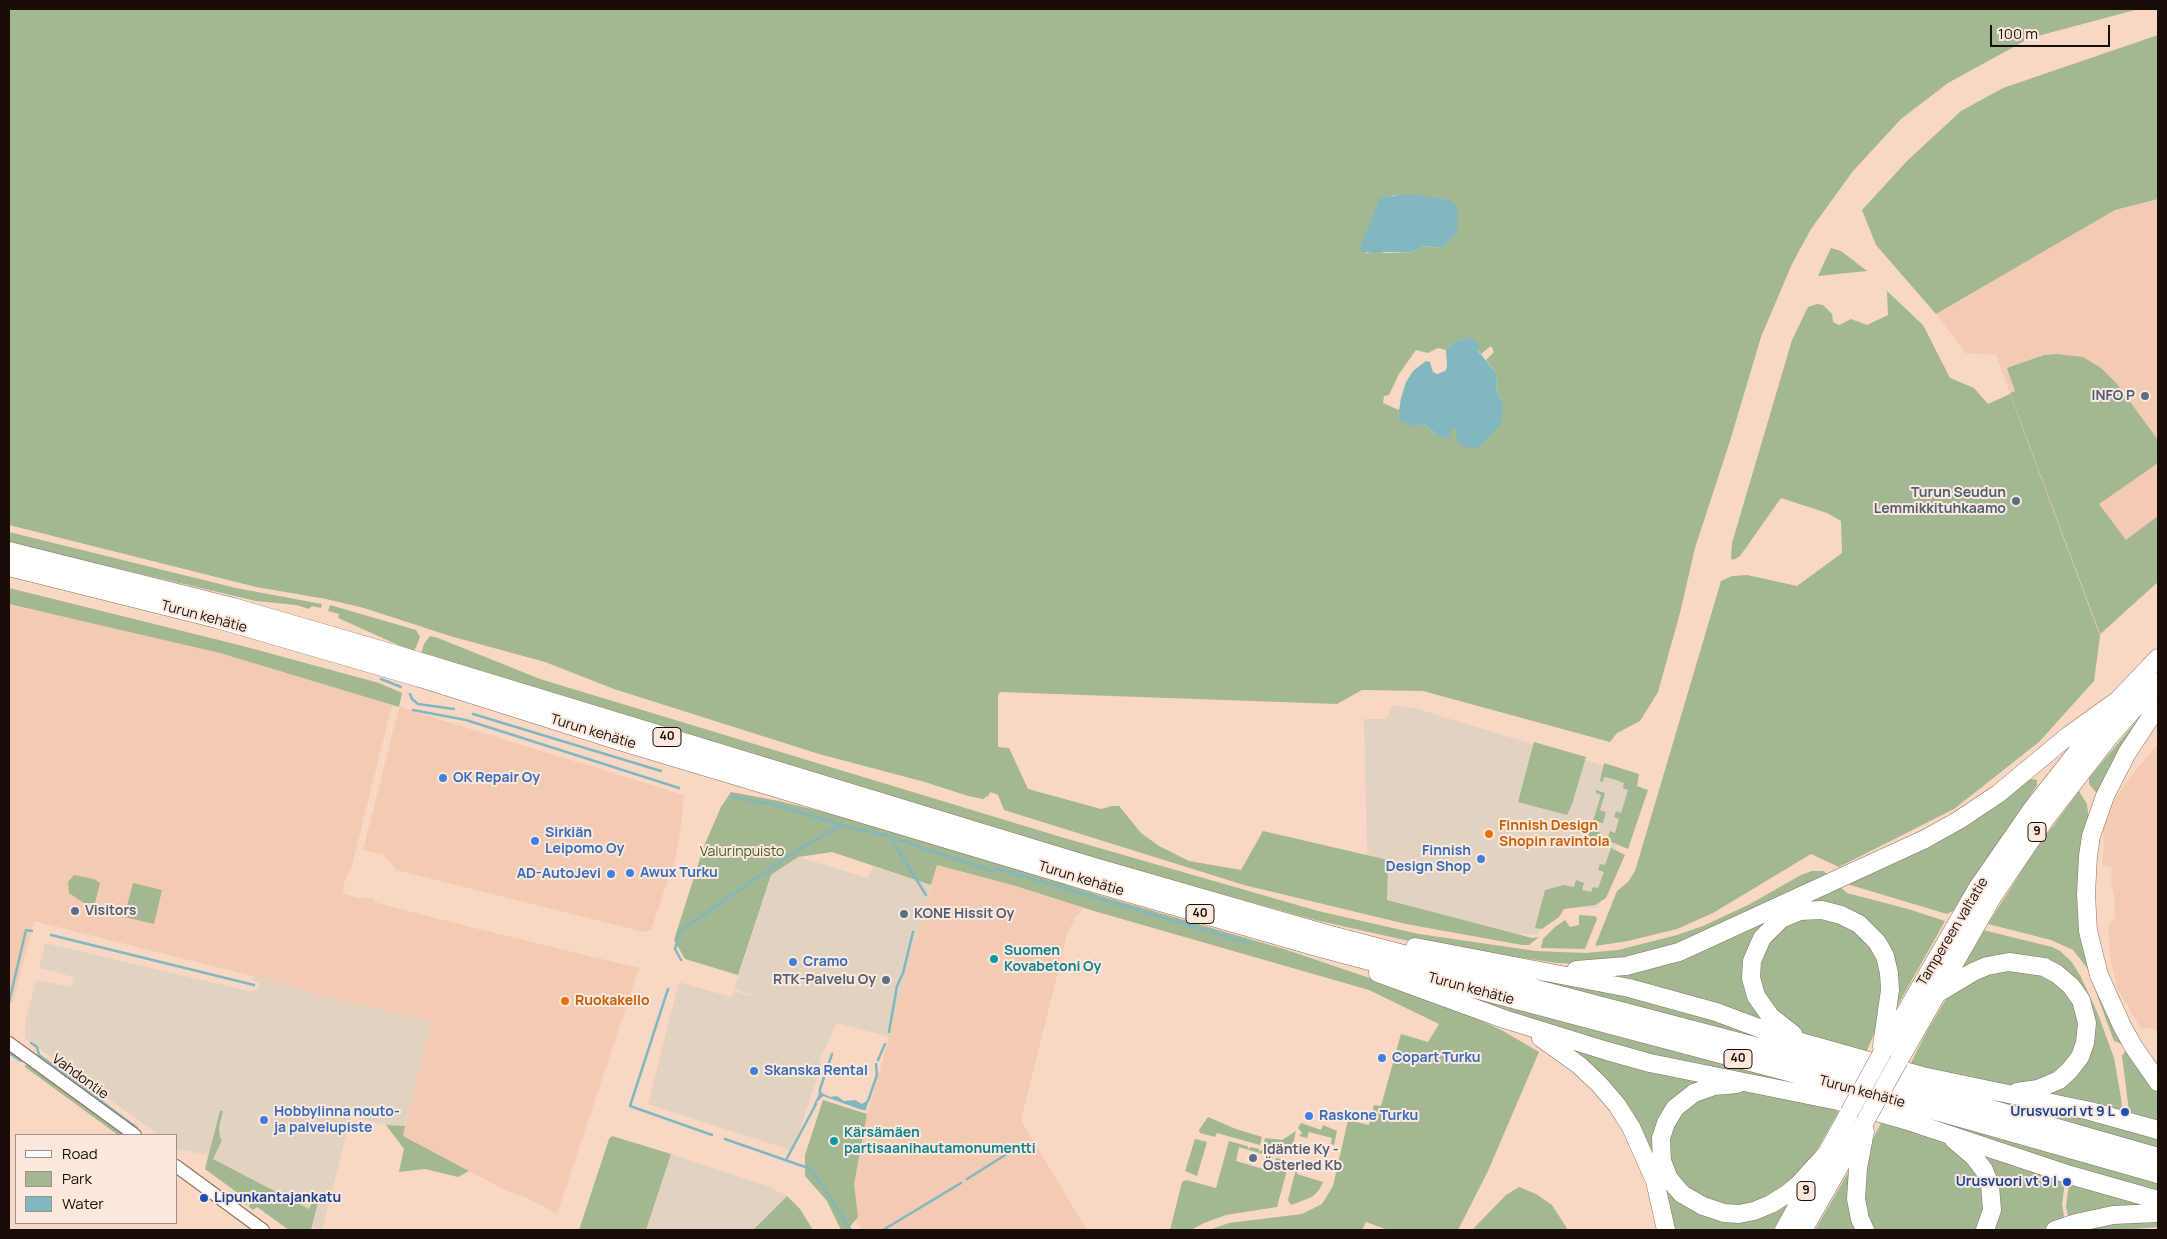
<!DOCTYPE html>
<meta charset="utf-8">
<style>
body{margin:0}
#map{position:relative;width:2167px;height:1239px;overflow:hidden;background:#f8d8c4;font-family:Manrope,sans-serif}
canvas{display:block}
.frame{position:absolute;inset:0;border:10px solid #180d07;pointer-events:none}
.legend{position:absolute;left:15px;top:1134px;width:162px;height:90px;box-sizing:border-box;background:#fce8dc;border:1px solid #a19087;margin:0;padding:6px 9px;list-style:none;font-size:15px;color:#180d07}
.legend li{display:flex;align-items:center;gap:10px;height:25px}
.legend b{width:25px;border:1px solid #a19087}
.scale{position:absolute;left:1990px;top:25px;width:120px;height:22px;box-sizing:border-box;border:2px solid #180d07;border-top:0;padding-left:6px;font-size:15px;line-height:18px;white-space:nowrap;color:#180d07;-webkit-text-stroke:4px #fce8dc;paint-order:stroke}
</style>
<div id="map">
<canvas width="2167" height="1239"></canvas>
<div class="frame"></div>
<ul class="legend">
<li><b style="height:6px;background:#fff"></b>Road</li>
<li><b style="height:14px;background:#a2b792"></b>Park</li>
<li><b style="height:14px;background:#81b8c0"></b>Water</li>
</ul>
<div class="scale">100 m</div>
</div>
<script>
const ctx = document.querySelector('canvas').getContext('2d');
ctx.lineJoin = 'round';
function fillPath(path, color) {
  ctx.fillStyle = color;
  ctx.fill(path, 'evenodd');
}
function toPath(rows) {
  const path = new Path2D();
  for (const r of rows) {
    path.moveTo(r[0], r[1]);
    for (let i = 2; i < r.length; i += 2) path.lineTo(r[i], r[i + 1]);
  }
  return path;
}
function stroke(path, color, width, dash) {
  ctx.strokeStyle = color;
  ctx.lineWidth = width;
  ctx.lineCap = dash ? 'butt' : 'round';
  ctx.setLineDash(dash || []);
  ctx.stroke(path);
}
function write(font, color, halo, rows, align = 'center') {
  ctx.font = font + ' Manrope,sans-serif';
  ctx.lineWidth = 4;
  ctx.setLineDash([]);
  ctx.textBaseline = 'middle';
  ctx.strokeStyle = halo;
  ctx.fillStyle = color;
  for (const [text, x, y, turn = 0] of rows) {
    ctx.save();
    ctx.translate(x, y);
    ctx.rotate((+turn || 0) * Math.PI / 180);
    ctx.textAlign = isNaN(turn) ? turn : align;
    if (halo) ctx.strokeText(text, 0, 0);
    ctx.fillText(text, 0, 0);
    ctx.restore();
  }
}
const commercial = toPath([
 [1393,705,1414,708,1638,776,1598,908,1547,906,1538,934,1527,934,1494,933,1368,903,1364,719,1386,719],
 [798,857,868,878,873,866,931,885,889,1037,837,1023,819,1061,821,1065,793,1151,648,1104,679,982,731,997,734,991,762,999,734,989,771,875],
 [45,943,249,991,256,990,259,987,259,983,252,980,253,976,292,986,317,995,432,1021,405,1126,394,1127,351,1116,322,1230,302,1224,205,1169,208,1155,177,1149,176,1135,159,1135,25,1038,25,1022,36,980,71,987,74,977,39,968],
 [671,1154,768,1186,787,1196,753,1230,646,1230]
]);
const built = toPath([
 [2158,199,2158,580,2100,636,1996,355,1965,353,1936,314,2115,210],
 [9,605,132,631,221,653,392,705,351,870,346,877,342,893,361,899,362,897,374,899,374,902,470,927,639,968,557,1214,527,1198,505,1190,403,1136,431,1021,317,995,292,986,34,921,13,1002,9,1004],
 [399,707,684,795,680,834,675,859,651,930,644,932,396,870,384,855,363,850],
 [2158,744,2158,1032,2150,1027,2141,1029,2115,985,2116,981,2111,963,2108,927,2115,917,2114,895,2111,882,2112,867,2102,865,2104,846,2102,820,2127,781],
 [937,865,1016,886,1084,908,1075,918,1067,935,1021,1120,1087,1230,862,1230,843,1201]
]);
const green = toPath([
 [9,9,2139,9,2030,38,1948,83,1901,119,1853,171,1811,229,1792,264,1761,337,1730,441,1695,548,1680,613,1658,692,1640,721,1617,733,1610,742,1423,691,1362,690,1337,704,1000,692,998,696,998,747,1009,748,1028,789,1101,809,1112,806,1119,806,1141,833,1159,846,1189,861,1241,870,1263,831,1388,860,1387,900,1532,938,1539,937,1529,945,1522,945,1406,924,1244,885,1004,810,998,795,990,792,989,795,983,799,968,796,925,782,819,754,614,689,545,662,450,636,364,608,326,599,256,587,9,525],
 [1395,195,1451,236,1442,248,1425,246,1412,252,1385,253,1376,251,1366,253,1387,198],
 [1468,338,1477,342,1478,350,1481,354,1491,346,1494,352,1486,360,1496,373,1497,380,1496,389,1503,402,1457,431,1455,427,1438,435,1424,424,1415,425,1406,422,1398,417,1399,410,1383,403,1384,396,1389,395,1399,374,1416,350,1428,353,1438,348,1446,350,1456,341],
 [2158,35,2158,199,2115,210,1936,314,1876,245,1862,210,1908,160,1961,111,2003,88],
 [1831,248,1841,251,1867,271,1818,276],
 [1887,291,1923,325,1950,378,1974,388,1988,404,2010,394,2100,636,2094,681,2039,742,1954,809,1839,867,1811,854,1713,913,1677,929,1628,941,1595,946,1617,891,1628,882,1635,871,1721,581,1732,576,1747,575,1797,586,1842,553,1841,521,1827,513,1781,498,1740,556,1733,560,1731,558,1732,543,1792,340,1808,307,1817,304,1823,305,1832,314,1833,322,1839,325,1851,319,1867,325,1888,315],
 [2057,354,2083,357,2101,368,2117,384,2158,440,2158,463,2099,504,2126,540,2158,516,2158,582,2100,634,2010,393,2015,391,2007,368,2044,355],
 [9,532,236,588,322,604,321,608,312,606,309,609,296,605,256,601,9,543],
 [9,588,243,646,379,683,402,693,399,707,220,653,9,604],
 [330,605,416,630,420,637,414,652,338,618,339,614,328,611],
 [430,636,438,638,540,679,1061,837,1318,911,1419,934,1536,951,1585,953,1618,950,1677,935,1703,926,1750,904,1801,875,1812,871,1823,871,1831,877,1754,913,1645,956,1587,964,1557,963,1418,943,1315,920,1057,848,421,654,424,644],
 [2150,705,2099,796,2089,784,2089,778],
 [1534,742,1586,757,1572,804,1567,815,1518,802],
 [1604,763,1639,774,1637,786,1648,790,1628,849,1607,840,1610,831,1615,833,1619,819,1614,817,1616,811,1621,813,1628,790,1623,788,1624,783,1613,779,1604,777,1603,782,1600,781],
 [2033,779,2037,780,2037,785,1953,911,1947,914,1847,884,2025,780],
 [1596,790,1605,793,1600,810,1606,812,1603,823,1597,822,1594,830,1600,832,1597,841,1582,836,1588,837,1601,795,1596,793],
 [2079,791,2087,804,2089,820,2081,893,2122,1044,2114,1041,2087,968,2073,950,2051,940,1988,924,2033,853],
 [731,792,779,801,885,827,1102,896,1284,949,1449,1005,1503,1031,1539,1052,1488,1171,1458,1230,1388,1230,1366,1222,1362,1230,1209,1230,1229,1223,1302,1214,1322,1204,1333,1186,1348,1120,1369,1125,1374,1105,1381,1106,1401,1034,1428,1042,1439,1024,1369,990,1094,911,1016,886,937,865,931,885,832,852,798,857,771,875,738,975,685,959,674,940,704,846,721,807],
 [1611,848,1625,855,1606,898,1595,905,1564,909,1559,917,1542,929,1535,928,1545,890,1564,885,1574,887,1576,880,1584,883,1582,890,1591,892,1593,887,1598,888,1604,872,1598,870,1600,864,1605,865],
 [74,875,94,879,100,883,95,903,84,903,69,893,68,882],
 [133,883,162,890,154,924,124,917],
 [1839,886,1847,893,1908,909,1945,921,1890,1019,1889,952,1816,904,1750,950,1775,1027,1583,974,1608,972],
 [1579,915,1595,916,1597,919,1585,949,1541,948,1543,939,1555,927,1565,920,1570,927,1579,925],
 [1804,915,1857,927,1884,966,1878,1025,1865,1055,1804,1035,1781,1020,1761,993,1758,962,1777,928],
 [1983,930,2052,947,2060,951,2071,961,2081,977,2098,1014,2114,1058,2121,1098,2122,1110,2031,1095,2038,1094,2091,1037,2053,966,1959,972],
 [1432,954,1552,976,2158,1135,2158,1148,2078,1125],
 [1994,970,2044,973,2071,997,2079,1022,2077,1041,2072,1056,2050,1078,2015,1088,1909,1067,1927,1031,1948,996],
 [1403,979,1631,1040,1931,1118,2119,1171,2158,1183,2158,1195,1666,1061],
 [1554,1041,1706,1077,1679,1097,1657,1160,1717,1215,1795,1193,1773,1230,1669,1230,1650,1157],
 [2125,1051,2130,1051,2158,1090,2158,1123,2131,1114,2129,1111,2122,1056],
 [27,1062,126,1135,118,1135,25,1067],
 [1743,1089,1840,1109,1806,1169,1764,1202,1729,1208,1682,1188,1666,1160,1673,1120,1702,1095],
 [823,1100,867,1114,854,1184,858,1217,847,1230,841,1230,827,1201,805,1176,805,1155],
 [220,1111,223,1111,219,1127,220,1138,222,1140,213,1159,309,1209,317,1194,320,1194,311,1230,289,1230,257,1207,253,1210,249,1207,250,1204,248,1203,246,1205,244,1203,246,1199,205,1169],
 [1208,1117,1236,1129,1262,1137,1260,1145,1217,1133,1215,1137,1200,1133,1199,1130],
 [1883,1119,1945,1139,1973,1161,1987,1198,1978,1230,1871,1230,1861,1196,1870,1145],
 [1301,1123,1321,1130,1323,1125,1337,1131,1334,1145,1331,1144,1332,1138,1309,1132,1307,1138,1299,1136,1302,1133,1298,1128],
 [386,1125,405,1126,403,1136,469,1171,458,1177,425,1169,399,1172,404,1149],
 [1296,1131,1291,1154,1263,1146,1265,1138,1282,1140],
 [612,1136,671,1154,646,1230,579,1230,609,1139],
 [1195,1139,1207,1142,1197,1176,1185,1171],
 [1229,1141,1247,1146,1249,1149,1250,1147,1259,1149,1259,1152,1261,1150,1267,1151,1266,1155,1239,1147,1236,1161,1267,1170,1271,1156,1273,1157,1269,1170,1272,1171,1276,1158,1285,1160,1282,1169,1287,1170,1277,1207,1226,1215,1204,1223,1191,1230,1170,1230,1182,1182,1186,1180,1216,1188],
 [1977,1151,2065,1182,2062,1205,2065,1222,2043,1230,1990,1230],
 [1853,1164,1858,1230,1815,1230],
 [1298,1168,1297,1174,1323,1182,1319,1190,1312,1197,1291,1205,1288,1200,1296,1169],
 [2069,1184,2158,1205,2069,1221,2066,1206],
 [1519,1187,1536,1194,1552,1205,1568,1230,1472,1230,1506,1195],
 [787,1196,800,1209,813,1230,753,1230],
 [2158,1219,2158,1227,2119,1230,2077,1230,2096,1223]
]);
const water = toPath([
 [1408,194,1450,200,1456,206,1458,219,1457,232,1442,248,1425,246,1412,252,1361,252,1360,247,1380,198],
 [1468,338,1473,339,1479,344,1478,351,1496,373,1497,380,1496,389,1503,402,1501,424,1482,444,1474,449,1461,445,1456,439,1457,431,1455,428,1451,430,1449,437,1444,438,1438,435,1424,424,1415,426,1402,422,1398,417,1401,398,1406,382,1413,371,1426,361,1430,362,1433,372,1437,374,1445,371,1447,367,1446,350,1456,341],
 [820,1092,830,1097,837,1096,844,1101,855,1100,862,1104,869,1099,867,1106,866,1110,862,1110,823,1096,813,1106]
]);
const stream = toPath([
 [381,679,401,687],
 [410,694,412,699,418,704,454,709],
 [413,710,466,720,679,788],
 [473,714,661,771],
 [841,825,885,835,992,871,999,869,1252,944],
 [894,844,926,895],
 [51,935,254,985],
 [681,960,675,949,680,931,796,851,841,825,777,805,732,797],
 [668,989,630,1106,712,1135],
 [9,1002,26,930,32,931],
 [889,1032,897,986,903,973,913,932],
 [31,1043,37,1047,39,1055,137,1128],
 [9,1053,21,1061],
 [878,1060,885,1044],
 [820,1095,820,1089,832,1054],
 [868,1101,877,1075,876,1064],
 [725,1139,811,1169,851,1230],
 [786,1160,816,1104],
 [967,1179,1018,1147],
 [883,1230,961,1183]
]);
const minor = toPath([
 [9,1043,135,1135],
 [176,1166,263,1230]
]);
const highway = toPath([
 [9,551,233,607,398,655,1088,865,1323,933,1949,1097,2158,1157],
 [9,567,217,619,420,678,619,741,1083,880,1317,947,1943,1113,2158,1174],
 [2158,706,2127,753,2105,796,2091,836,2088,856,2086,894,2088,931,2099,975,2122,1026,2133,1046,2158,1082],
 [1415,947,1629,988,1716,1012,1783,1037,1922,1076,2090,1111,2158,1130],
 [1576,970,1626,966,1679,952,1925,839,1959,820,1998,794,2068,736,2118,700],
 [1378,973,1504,1019,1607,1051,1650,1063,1838,1101,1905,1120,2070,1175,2158,1200],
 [1938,993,1973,972,1987,966,2009,962,2044,967,2057,974,2071,986,2081,1000,2087,1023,2085,1043,2080,1057,2069,1071,2059,1080,2038,1089,2017,1092],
 [1793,1034,1770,1016,1756,996,1751,978,1752,961,1762,938,1781,919,1800,911,1822,910,1841,915,1859,924,1877,942,1885,956,1889,973,1890,990,1882,1046],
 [1541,1038,1579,1065,1599,1084,1617,1105,1631,1127,1655,1181,1666,1230],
 [1881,1055,1978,887,2032,809,2118,700,2158,658],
 [1899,1060,1993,896,2046,818,2109,737,2158,682],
 [1737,1084,1714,1086,1694,1093,1675,1108,1666,1123,1661,1138,1662,1161,1669,1179,1682,1194,1703,1206,1724,1213,1739,1214,1754,1211,1771,1204,1787,1194,1798,1185,1828,1152],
 [1865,1131,1858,1168,1856,1199,1860,1219,1865,1230],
 [1954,1140,1974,1157,1984,1170,1990,1185,1992,1210,1985,1230],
 [1784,1230,1849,1113],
 [1803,1230,1867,1118],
 [2055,1230,2076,1223,2113,1215,2158,1213]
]);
const highwayBridge = toPath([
 [1849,1113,1881,1055],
 [1867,1118,1899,1060]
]);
const markers = [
 [2145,396,5,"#5c6f8a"],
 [2016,501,5,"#5c6f8a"],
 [443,778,5,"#3f7fe0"],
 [1489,834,5,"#e8710a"],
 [535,841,5,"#3f7fe0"],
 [1481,859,5,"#3f7fe0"],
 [630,873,5,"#3f7fe0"],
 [611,874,5,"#3f7fe0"],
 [75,911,5,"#5c6f8a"],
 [904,914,5,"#5c6f8a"],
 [994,959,5,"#0f9aa8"],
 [793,962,5,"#3f7fe0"],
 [886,980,5,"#5c6f8a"],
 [565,1001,5,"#e8710a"],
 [1382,1058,5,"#3f7fe0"],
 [754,1071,5,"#3f7fe0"],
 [2125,1112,5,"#1a4fb4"],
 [1309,1116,5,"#3f7fe0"],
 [264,1120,5,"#3f7fe0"],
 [834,1141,5,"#0f9aa8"],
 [1253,1158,5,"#5c6f8a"],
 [2067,1182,5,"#1a4fb4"],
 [204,1198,5,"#1a4fb4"]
];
const shields = [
 [667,737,28],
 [2037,832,18],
 [1200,914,28],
 [1738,1059,28],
 [1806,1191,18]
];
const shieldNames = [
 ["40",667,737],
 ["9",2037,832],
 ["40",1200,914],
 ["40",1738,1059],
 ["9",1806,1191]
];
const serviceNames = [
 ["INFO P",2135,396],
 ["Turun Seudun",2006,493],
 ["Lemmikkituhkaamo",2006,509],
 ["Visitors",85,911,"left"],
 ["KONE Hissit Oy",914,914,"left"],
 ["RTK-Palvelu Oy",876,980],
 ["Idäntie Ky -",1263,1150,"left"],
 ["Österled Kb",1263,1166,"left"]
];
const streetNames = [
 ["Turun kehätie",204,617,15],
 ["Turun kehätie",593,732,17],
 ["Turun kehätie",1081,879,17],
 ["Tampereen valtatie",1953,932,-59],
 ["Turun kehätie",1471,989,15],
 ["Vahdontie",80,1077,36],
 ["Turun kehätie",1862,1092,15]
];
const shopNames = [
 ["OK Repair Oy",453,778],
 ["Sirkiän",545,833],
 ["Leipomo Oy",545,849],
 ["Finnish",1471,851,"right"],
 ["Design Shop",1471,867,"right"],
 ["Awux Turku",640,873],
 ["AD-AutoJevi",601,874,"right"],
 ["Cramo",803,962],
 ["Copart Turku",1392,1058],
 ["Skanska Rental",764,1071],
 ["Hobbylinna nouto-",274,1112],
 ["ja palvelupiste",274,1128],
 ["Raskone Turku",1319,1116]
];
const foodNames = [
 ["Finnish Design",1499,826],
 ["Shopin ravintola",1499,842],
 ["Ruokakello",575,1001]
];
const parkNames = [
 ["Valurinpuisto",742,852]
];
const cultureNames = [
 ["Suomen",1004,951],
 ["Kovabetoni Oy",1004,967],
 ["Kärsämäen",844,1133],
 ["partisaanihautamonumentti",844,1149]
];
const transitNames = [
 ["Urusvuori vt 9 L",2115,1112],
 ["Urusvuori vt 9 I",2057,1182],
 ["Lipunkantajankatu",214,1198,"left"]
];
fillPath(commercial, '#e2d3c0');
fillPath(built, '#f3cbb3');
fillPath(green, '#a2b792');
fillPath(water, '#81b8c0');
stroke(stream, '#81b8c0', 2.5);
stroke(minor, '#8c6f5e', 14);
stroke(highway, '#8c6f5e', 19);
stroke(minor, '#fff', 12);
stroke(highway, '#fff', 18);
stroke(highwayBridge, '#8c6f5e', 19, []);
stroke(highwayBridge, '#fff', 18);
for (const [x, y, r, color] of markers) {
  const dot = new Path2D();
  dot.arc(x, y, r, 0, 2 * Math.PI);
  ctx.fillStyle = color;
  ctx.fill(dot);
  stroke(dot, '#fce8dc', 2);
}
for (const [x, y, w] of shields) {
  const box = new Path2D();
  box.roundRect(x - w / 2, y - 9.5, w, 19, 4);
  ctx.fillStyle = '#fce8dc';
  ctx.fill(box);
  stroke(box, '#180d07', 1);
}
write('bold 12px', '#180d07', null, shieldNames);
write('bold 14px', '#4e5e75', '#fce8dc', serviceNames, 'right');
write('14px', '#180d07', '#fce8dc', streetNames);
write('bold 14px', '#366cbe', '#fce8dc', shopNames, 'left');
write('bold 14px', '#c56008', '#fce8dc', foodNames, 'left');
write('14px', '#3e5b24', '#fce8dc', parkNames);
write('bold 14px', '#0d838f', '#fce8dc', cultureNames, 'left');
write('bold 14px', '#164399', '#fce8dc', transitNames, 'right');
</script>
